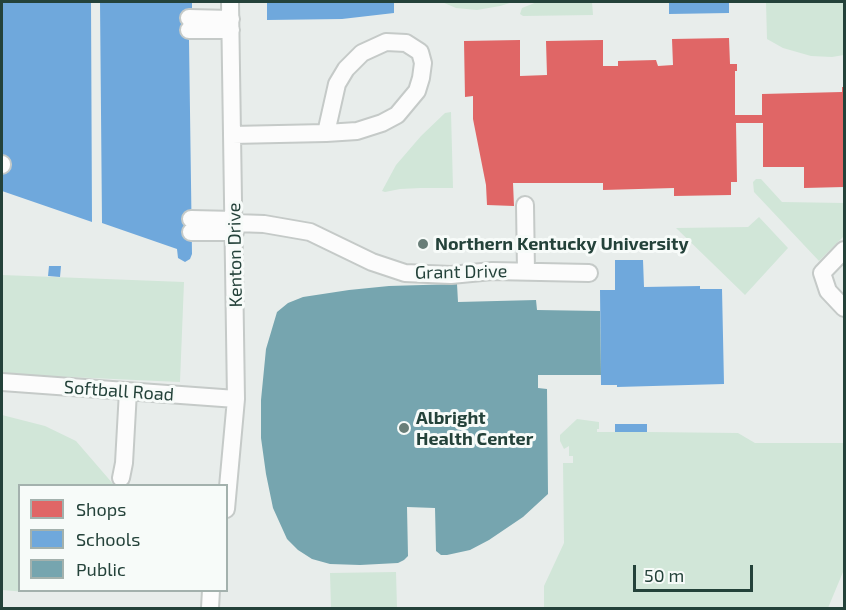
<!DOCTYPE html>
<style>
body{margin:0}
#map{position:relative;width:846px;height:610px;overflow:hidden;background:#e8edeb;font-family:"Exo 2",sans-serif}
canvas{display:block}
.frame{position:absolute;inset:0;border:3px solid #24423a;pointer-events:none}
.legend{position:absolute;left:18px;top:484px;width:210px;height:108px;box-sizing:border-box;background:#f7fbf9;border:2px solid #a3b1ad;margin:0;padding:8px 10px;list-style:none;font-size:18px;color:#24423a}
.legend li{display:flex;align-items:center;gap:12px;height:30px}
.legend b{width:30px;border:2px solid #a3b1ad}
.scale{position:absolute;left:633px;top:565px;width:120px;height:27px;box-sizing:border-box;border:3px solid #24423a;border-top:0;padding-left:8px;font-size:18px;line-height:21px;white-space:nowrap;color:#24423a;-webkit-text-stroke:4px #f7fbf9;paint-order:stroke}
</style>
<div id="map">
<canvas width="846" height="610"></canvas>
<div class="frame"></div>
<ul class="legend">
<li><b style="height:16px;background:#e06666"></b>Shops</li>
<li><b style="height:16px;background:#6fa8dc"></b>Schools</li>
<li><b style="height:16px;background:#76a5af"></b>Public</li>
</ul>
<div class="scale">50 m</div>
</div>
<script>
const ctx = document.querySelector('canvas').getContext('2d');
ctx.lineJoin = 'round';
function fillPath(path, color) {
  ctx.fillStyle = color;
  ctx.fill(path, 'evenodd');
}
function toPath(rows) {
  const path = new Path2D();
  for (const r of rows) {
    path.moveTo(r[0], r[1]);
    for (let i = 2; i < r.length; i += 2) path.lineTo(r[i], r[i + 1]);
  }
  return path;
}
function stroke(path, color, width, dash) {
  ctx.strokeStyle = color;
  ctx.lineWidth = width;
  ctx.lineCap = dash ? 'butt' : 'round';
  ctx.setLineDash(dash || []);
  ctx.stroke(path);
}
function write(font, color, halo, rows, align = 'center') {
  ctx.font = font + ' "Exo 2",sans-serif';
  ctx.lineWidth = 6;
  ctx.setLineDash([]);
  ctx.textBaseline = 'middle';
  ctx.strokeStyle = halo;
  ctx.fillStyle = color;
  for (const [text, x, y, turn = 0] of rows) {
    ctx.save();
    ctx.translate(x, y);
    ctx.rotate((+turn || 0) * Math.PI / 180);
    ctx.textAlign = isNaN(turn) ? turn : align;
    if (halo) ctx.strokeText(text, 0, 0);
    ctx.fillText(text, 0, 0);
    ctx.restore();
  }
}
const green = toPath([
 [442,2,513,2,500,6,477,10,456,8],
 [537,2,592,2,593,15,523,16,520,14,522,8],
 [766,2,844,2,844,55,832,57,811,56,783,48,767,39],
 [451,112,453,188,421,188,400,189,385,192,382,191,396,165,421,136,445,113],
 [756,179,761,179,782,202,844,203,844,236,819,261,754,192,753,182],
 [759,217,788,248,745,295,676,228,748,227],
 [2,275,184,282,180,382,2,374],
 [2,415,45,426,76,441,114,485,20,486,20,590,28,591,26,592,2,590],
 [577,419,599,422,599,429,597,429,597,432,615,432,615,424,647,424,647,432,738,433,755,443,844,443,844,562,843,572,828,608,544,608,544,586,564,543,563,463,573,463,573,456,569,456,569,446,564,449,560,441,560,435],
 [396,572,397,608,331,608,330,573]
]);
const shops = toPath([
 [729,38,730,64,737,64,737,71,735,71,735,115,762,115,762,94,842,92,842,87,844,87,844,187,804,188,804,167,763,167,763,123,736,123,737,182,731,182,731,195,674,196,674,188,603,190,603,183,513,183,514,206,487,205,486,185,473,119,473,96,465,97,464,41,520,40,520,76,547,75,546,41,603,40,603,66,618,66,618,61,656,60,658,66,673,65,672,39]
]);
const schools = toPath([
 [2,2,91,2,92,222,2,191],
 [100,2,192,2,192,15,189,14,189,40,192,254,190,259,185,262,178,258,177,249,102,223],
 [267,2,394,2,394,13,342,19,267,20],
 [669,2,729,2,729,13,669,14],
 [615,260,643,260,644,287,700,286,700,289,722,289,724,384,617,387,617,385,601,385,600,290,615,290],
 [49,266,61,266,60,277,48,276],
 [615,424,647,424,647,432,615,432]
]);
const public = toPath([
 [457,284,458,302,536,300,537,310,600,311,601,375,538,375,538,388,547,389,548,494,523,517,489,540,470,550,447,555,441,555,436,551,435,508,407,507,408,556,404,560,398,563,360,565,330,564,312,559,298,550,287,539,273,508,266,474,261,438,261,400,266,349,277,312,288,303,303,297,349,290,389,286]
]);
const minor = toPath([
 [189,18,231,19],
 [189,30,231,30],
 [232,135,326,133,357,131,382,123,397,115,417,91,421,78,423,63,420,52,406,43,386,42,362,53,346,69,337,84,326,133],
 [2,164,2,165],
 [525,205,526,271],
 [191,219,235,220],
 [235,223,264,224,310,232,372,262,405,273,451,275,492,271,589,273],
 [191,232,235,232],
 [844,250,822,273,828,291,844,308],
 [2,382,236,399],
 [121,478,124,463,128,391],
 [226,509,236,399,230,2],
 [210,608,211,590]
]);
const markers = [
 [423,244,6,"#697e78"],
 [404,428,6,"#697e78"]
];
const poiNames = [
 ["Northern Kentucky University",435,244],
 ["Albright",416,418],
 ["Health Center",416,439]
];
const streetNames = [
 ["Kenton Drive",235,255,-91],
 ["Grant Drive",461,272,-1],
 ["Softball Road",119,391,4]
];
fillPath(green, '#d1e6d8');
fillPath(shops, '#e06666');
fillPath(schools, '#6fa8dc');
fillPath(public, '#76a5af');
stroke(minor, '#c5cac8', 20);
stroke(minor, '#fcfcfc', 16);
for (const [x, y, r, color] of markers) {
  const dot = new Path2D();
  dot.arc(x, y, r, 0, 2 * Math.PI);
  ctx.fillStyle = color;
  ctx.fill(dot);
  stroke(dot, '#f7fbf9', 2);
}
write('bold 18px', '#24423a', '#f7fbf9', poiNames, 'left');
write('18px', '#24423a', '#f7fbf9', streetNames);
</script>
